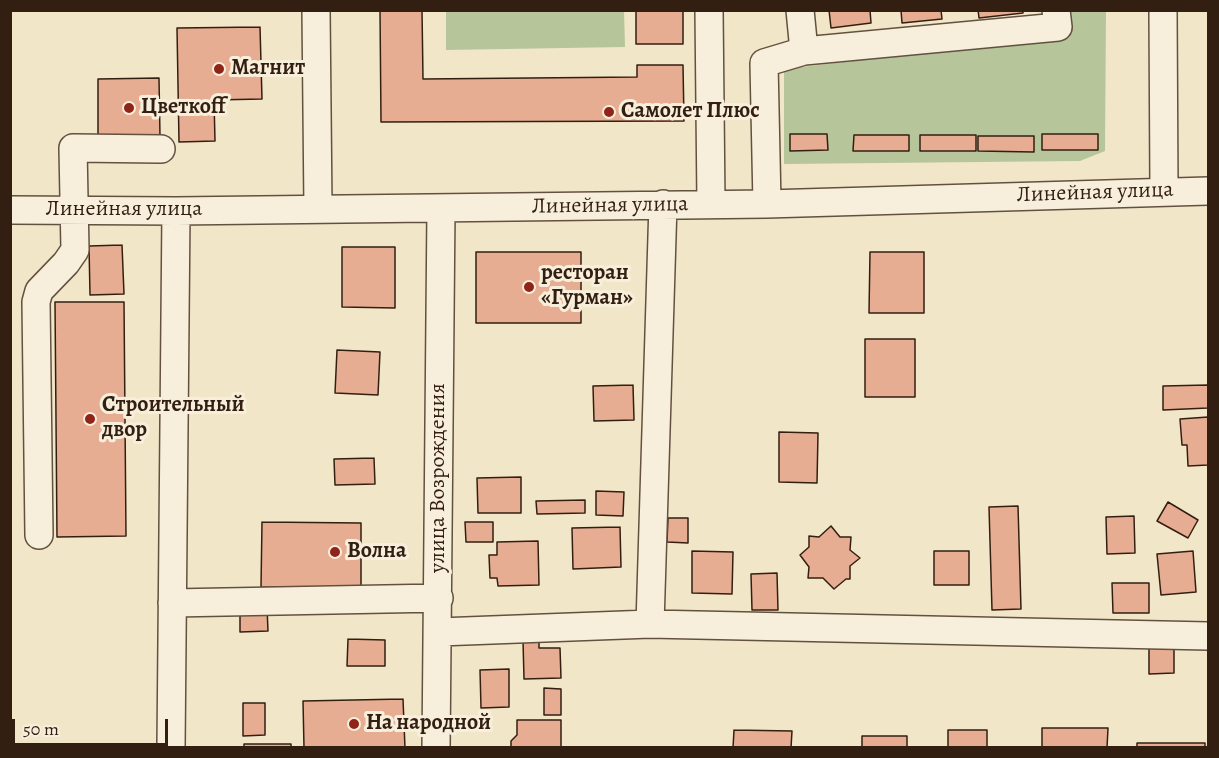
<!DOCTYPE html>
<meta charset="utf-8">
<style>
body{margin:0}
#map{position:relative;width:1219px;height:758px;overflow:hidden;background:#f2e6c8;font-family:Alegreya,serif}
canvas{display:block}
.frame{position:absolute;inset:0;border:12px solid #331f12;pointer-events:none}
.scale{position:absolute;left:12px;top:719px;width:156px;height:27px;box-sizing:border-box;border:3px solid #331f12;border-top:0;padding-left:8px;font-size:18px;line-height:21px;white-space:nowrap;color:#331f12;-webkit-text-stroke:4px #f7efdb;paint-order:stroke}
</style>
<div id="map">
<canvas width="1219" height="758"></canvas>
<div class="frame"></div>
<div class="scale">50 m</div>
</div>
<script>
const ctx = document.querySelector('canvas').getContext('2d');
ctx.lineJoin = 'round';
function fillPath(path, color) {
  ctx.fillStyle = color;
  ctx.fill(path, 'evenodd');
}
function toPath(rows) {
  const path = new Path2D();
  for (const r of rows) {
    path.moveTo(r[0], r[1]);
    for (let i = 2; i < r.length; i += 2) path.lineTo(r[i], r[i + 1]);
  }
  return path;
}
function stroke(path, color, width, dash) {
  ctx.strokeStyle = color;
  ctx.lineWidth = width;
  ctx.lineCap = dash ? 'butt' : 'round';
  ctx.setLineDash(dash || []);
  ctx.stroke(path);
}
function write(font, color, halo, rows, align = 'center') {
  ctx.font = font + ' Alegreya,serif';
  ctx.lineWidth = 6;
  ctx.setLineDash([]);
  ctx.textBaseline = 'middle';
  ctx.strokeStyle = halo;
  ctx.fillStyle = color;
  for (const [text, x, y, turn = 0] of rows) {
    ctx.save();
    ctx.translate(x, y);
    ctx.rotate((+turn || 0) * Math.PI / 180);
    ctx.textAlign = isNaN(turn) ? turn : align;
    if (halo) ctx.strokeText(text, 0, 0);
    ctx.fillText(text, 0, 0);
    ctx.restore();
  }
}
const green = toPath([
 [446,11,624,11,625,47,446,50],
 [1068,11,1106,11,1105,151,1080,161,784,164,784,69,1068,36]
]);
const building = toPath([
 [380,10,422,10,423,79,637,77,637,65,683,65,684,121,381,122,380,10],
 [636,10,683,10,683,44,636,44,636,10],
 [829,10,870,10,871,23,831,28,829,10],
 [901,10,941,10,942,19,902,23,901,10],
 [978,10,1023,10,1023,13,979,18,978,10],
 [260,27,262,99,214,100,215,141,179,142,177,28,260,27],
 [159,78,160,137,98,137,98,79,159,78],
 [790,134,827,134,828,150,790,151,790,134],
 [1042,134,1098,134,1098,150,1042,150,1042,134],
 [854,135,909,135,909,151,853,151,854,135],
 [920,135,976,135,976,151,920,151,920,135],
 [978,136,1034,136,1034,152,978,151,978,136],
 [122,245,124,294,90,295,89,246,122,245],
 [342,247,395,247,395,308,342,307,342,247],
 [476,252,581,252,581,323,476,323,476,252],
 [870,252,924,252,924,313,869,313,870,252],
 [55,302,124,302,126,536,57,537,55,302],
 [865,339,915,339,915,397,865,397,865,339],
 [337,350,380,352,378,395,335,393,337,350],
 [633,385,634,420,594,421,593,386,633,385],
 [1208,385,1208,408,1163,410,1163,386,1208,385],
 [1208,417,1208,465,1188,466,1187,445,1182,445,1180,419,1208,417],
 [779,432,818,433,817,483,779,482,779,432],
 [374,458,375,484,335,485,334,459,374,458],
 [521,477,521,513,478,513,477,478,521,477],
 [596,491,624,492,623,516,596,515,596,491],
 [585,500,585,513,537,514,536,501,585,500],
 [1168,502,1198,520,1188,538,1157,521,1168,502],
 [1018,506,1021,609,992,610,989,507,1018,506],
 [1134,516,1135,553,1107,554,1106,517,1134,516],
 [668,518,688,518,688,543,667,542,668,518],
 [262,522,361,523,361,588,261,587,262,522],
 [465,522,493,522,493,542,466,542,465,522],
 [831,526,840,537,851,537,850,550,860,558,850,566,850,579,846,579,834,589,823,578,808,578,809,567,800,555,809,547,809,536,819,537,831,526],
 [620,527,621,567,573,569,572,528,620,527],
 [538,541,539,585,498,586,497,578,490,578,489,555,497,555,497,542,538,541],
 [692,551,733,552,732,594,692,593,692,551],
 [934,551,969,551,969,585,934,585,934,551],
 [1193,551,1196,592,1161,595,1157,554,1193,551],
 [777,573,778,610,752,610,751,574,777,573],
 [1112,583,1149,583,1149,613,1113,613,1112,583],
 [267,607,268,631,240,632,240,608,267,607],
 [348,639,385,640,385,666,347,666,348,639],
 [539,640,539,648,560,648,561,678,524,679,523,641,539,640],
 [1149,646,1174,646,1174,673,1149,674,1149,646],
 [509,669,509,707,481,708,480,670,509,669],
 [544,688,561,689,561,715,544,715,544,688],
 [403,699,405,748,304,748,303,701,403,699],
 [243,703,265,703,265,735,243,736,243,703],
 [517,720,561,720,561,748,511,748,511,741,517,735,517,720],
 [1042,728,1108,728,1107,748,1042,748,1042,728],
 [734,730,792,731,791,748,733,748,734,730],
 [948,730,987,730,987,748,948,748,948,730],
 [862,736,907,736,907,748,862,748,862,736],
 [1137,743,1205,743,1205,748,1137,748,1137,743],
 [244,744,291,744,291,748,244,748,244,744]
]);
const minor = toPath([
 [316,10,318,209],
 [709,10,711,204],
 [800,10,804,51],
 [1163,10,1164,191],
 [767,204,764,63,804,51,1058,27,1056,10],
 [10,210,176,211,767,204,1208,191],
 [39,535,36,302,39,291,66,263,75,250,73,148,161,149],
 [172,603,439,598],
 [650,624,663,204],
 [439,632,650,624,1208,636],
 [171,748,176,211],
 [436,748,441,208]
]);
const markers = [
 [219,69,6,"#8f2418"],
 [129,108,6,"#8f2418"],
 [609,112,6,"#8f2418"],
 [529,287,6,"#8f2418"],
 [90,419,6,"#8f2418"],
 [335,552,6,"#8f2418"],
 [354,724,6,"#8f2418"]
];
const poiNames = [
 ["Магнит",231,69],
 ["Цветкоff",141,108],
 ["Самолет Плюс",621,112],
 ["ресторан",541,274],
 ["«Гурман»",541,299],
 ["Строительный",102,406],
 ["двор",102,431],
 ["Волна",347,552],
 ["На народной",366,724]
];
const streetNames = [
 ["Линейная улица",1095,193,-2],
 ["Линейная улица",610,206,-1],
 ["Линейная улица",124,210],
 ["улица Возрождения",439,478,-90]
];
fillPath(green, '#b6c69a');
fillPath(building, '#e7ad92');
stroke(building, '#331f12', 1.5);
stroke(minor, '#635140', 30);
stroke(minor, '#f7efdb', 27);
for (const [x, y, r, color] of markers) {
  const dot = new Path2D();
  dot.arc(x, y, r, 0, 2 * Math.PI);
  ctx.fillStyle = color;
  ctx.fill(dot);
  stroke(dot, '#f7efdb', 2);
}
write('bold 22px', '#331f12', '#f7efdb', poiNames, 'left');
write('22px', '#331f12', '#f7efdb', streetNames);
</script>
